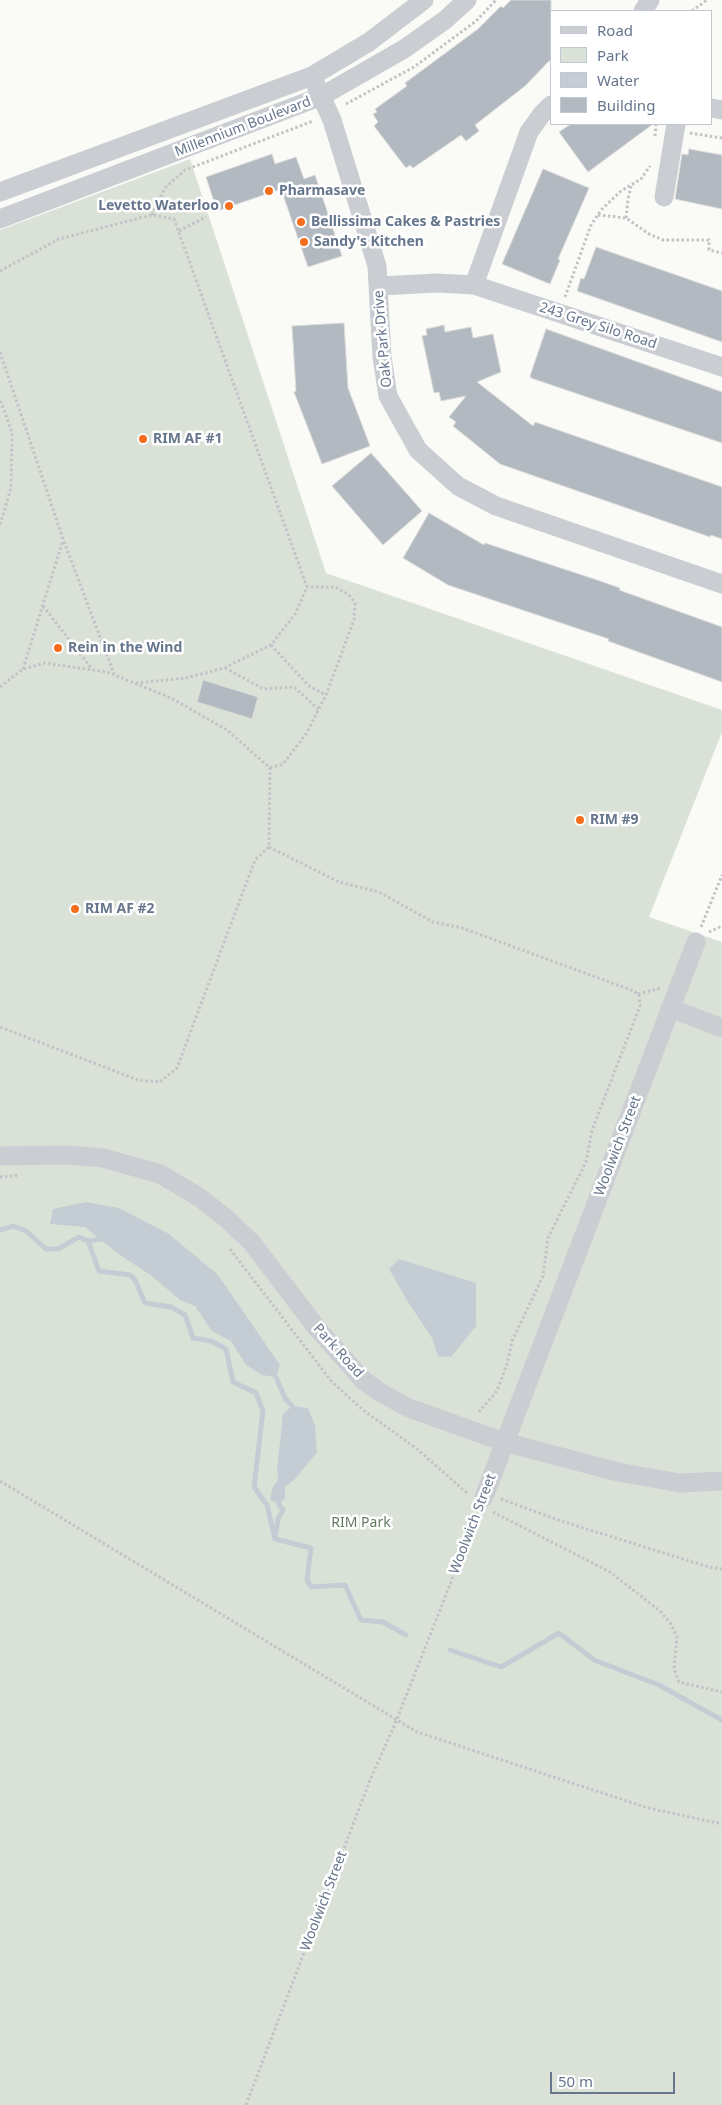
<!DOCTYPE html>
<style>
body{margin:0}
#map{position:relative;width:722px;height:2105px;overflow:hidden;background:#fafaf7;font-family:"Noto Sans",sans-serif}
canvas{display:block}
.legend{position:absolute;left:550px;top:10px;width:162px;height:115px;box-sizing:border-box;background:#fff;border:1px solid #c2c8d1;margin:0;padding:6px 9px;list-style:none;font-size:15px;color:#66768c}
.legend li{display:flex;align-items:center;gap:10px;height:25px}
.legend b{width:25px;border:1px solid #c2c8d1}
.scale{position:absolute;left:550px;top:2072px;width:125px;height:22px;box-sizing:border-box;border:2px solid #66768c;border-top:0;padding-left:6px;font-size:15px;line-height:18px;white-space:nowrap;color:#66768c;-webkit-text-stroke:4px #fff;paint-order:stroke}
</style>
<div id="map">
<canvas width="722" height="2105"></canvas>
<ul class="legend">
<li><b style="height:6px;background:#cacdd2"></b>Road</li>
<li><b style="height:14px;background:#dae2d8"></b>Park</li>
<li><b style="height:14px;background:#c3cdd3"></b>Water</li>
<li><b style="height:14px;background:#b2b9c1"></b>Building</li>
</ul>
<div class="scale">50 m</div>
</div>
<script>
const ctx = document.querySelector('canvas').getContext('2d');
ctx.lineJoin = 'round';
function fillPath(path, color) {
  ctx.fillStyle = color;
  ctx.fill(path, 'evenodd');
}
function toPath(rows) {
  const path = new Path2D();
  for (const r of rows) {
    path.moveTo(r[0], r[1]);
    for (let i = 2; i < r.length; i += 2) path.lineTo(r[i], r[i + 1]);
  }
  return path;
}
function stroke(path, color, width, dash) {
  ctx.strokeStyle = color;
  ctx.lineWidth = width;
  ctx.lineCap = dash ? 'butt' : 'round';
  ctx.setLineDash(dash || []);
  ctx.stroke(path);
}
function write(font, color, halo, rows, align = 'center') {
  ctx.font = font + ' "Noto Sans",sans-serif';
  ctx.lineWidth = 5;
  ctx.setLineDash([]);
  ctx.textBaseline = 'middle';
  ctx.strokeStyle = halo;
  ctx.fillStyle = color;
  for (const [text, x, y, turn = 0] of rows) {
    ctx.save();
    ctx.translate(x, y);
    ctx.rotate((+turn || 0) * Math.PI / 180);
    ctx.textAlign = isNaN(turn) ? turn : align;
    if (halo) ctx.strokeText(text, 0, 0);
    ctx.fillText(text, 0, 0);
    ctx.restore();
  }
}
const green = toPath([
 [190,159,326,573,722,710,722,732,649,917,722,942,722,2105,0,2105,0,230]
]);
const water = toPath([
 [86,1202,119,1208,169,1234,218,1275,280,1365,276,1377,262,1375,246,1365,231,1341,212,1331,195,1306,180,1300,152,1276,117,1253,85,1227,50,1224,53,1209],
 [399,1259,476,1283,476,1326,451,1357,438,1356,432,1338,408,1302,389,1269],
 [292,1406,308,1408,315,1426,317,1452,295,1479,285,1487,285,1498,279,1504,270,1500,272,1489,278,1480,277,1469,283,1414]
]);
const stream = toPath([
 [0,1230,13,1226,26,1231,46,1249,58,1249,79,1237,88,1241,99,1271,130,1275,135,1280,145,1303,171,1307,185,1315,193,1338,211,1341,226,1349,233,1382,256,1393,263,1411,254,1487,267,1505,275,1539,311,1548,307,1580,311,1587,345,1585,361,1620,383,1622,406,1635],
 [88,1241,102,1239],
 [276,1377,285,1398,292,1406],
 [275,1539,278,1519,283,1510,279,1504],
 [450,1650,501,1667,559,1633,594,1660,659,1685,722,1720]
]);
const building = toPath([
 [511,0,551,0,551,59,525,86,475,125,479,131,466,141,461,135,413,168,410,165,406,168,374,126,378,122,373,114,377,112,375,109,407,86,405,83,478,29,501,6,503,8,511,0],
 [571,124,653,124,588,172,559,132,571,124],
 [689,149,722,155,722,209,675,199,682,154,688,155,689,149],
 [272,154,275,164,296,157,304,179,315,175,342,256,308,267,281,189,217,211,206,177,272,154],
 [543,169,589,188,558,259,560,260,550,284,502,264,543,169],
 [596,247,722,291,722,342,577,291,581,278,584,279,596,247],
 [344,323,348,388,370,446,322,464,294,392,296,391,292,326,344,323],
 [444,325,445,332,471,327,473,338,493,334,501,372,477,382,533,426,535,422,722,487,722,539,711,535,710,537,500,464,453,426,456,422,449,417,466,396,441,401,439,392,434,393,422,336,427,335,426,329,444,325],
 [546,329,722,392,722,443,531,378,530,376,546,329],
 [371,453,422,511,383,545,332,486,371,453],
 [429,513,484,545,485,543,600,581,620,588,619,590,722,627,722,682,608,641,609,639,448,585,403,558,429,513],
 [203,680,258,697,252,719,197,702,203,680]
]);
const path = toPath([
 [692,11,707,0],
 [346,104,414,67,476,21,496,0],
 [690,133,722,138],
 [655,136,656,124],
 [152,215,165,188,185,170,313,121],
 [598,215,626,218,649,234,663,240,709,240,709,250,722,253],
 [626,218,628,199,631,186],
 [179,231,206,217],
 [0,271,59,239,152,215,174,219,307,587,295,614,271,645,224,668,186,678,136,683],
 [565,297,591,225,601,210,621,191,641,179,650,166],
 [0,352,63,539,114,674],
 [0,401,4,409,12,433,11,488,0,525],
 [43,606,92,669],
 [271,645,309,686,326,695],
 [225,668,264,689,294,687,318,709],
 [23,669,63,540],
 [0,687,23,669,45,663,107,672,171,698,227,730,270,768,269,847,255,860,177,1068,160,1082,138,1080,0,1027],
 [270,768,283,764,306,734,326,695,354,620,355,603,348,594,335,587,307,587],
 [269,847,339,882,379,892,433,922,462,928,634,991,639,995,640,1006,592,1130,586,1162,548,1238,543,1276,512,1341,507,1364,497,1391,477,1414],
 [701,927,722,875],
 [709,932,722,926],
 [638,994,661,988],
 [0,1177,19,1175],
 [230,1249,332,1382,363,1410,417,1449,468,1494],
 [0,1481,417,1732,648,1808,722,1824],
 [501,1499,561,1521,709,1567,722,1569],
 [493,1512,610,1572,660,1611,671,1624,677,1637,674,1669,679,1682,722,1692],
 [246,2105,370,1780,395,1724,479,1511]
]);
const minor = toPath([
 [643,11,650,0],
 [312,76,332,120,377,266,382,357,388,396,418,450,458,486,496,506,722,584],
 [711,108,722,110],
 [0,192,312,76,369,42,424,0],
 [664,197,676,124],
 [0,219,322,96,404,49,445,20,467,0],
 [474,285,529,132,542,114,551,105],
 [379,286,437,283,474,285,722,367],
 [670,1008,722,1028],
 [0,1156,66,1155,103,1158,160,1174,199,1197,227,1219,252,1243,316,1327,363,1380,381,1393,409,1408,504,1442,618,1472,680,1483,722,1481],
 [484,1497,696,942]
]);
const markers = [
 [269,191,5,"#f56d1d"],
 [229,206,5,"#f56d1d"],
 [301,222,5,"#f56d1d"],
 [304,242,5,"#f56d1d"],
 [143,439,5,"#f56d1d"],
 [58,648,5,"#f56d1d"],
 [580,820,5,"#f56d1d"],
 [75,909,5,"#f56d1d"]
];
const streetNames = [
 ["Millennium Boulevard",243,127,-21],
 ["243 Grey Silo Road",598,326,18],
 ["Oak Park Drive",383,339,-95],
 ["Woolwich Street",618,1146,-69],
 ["Park Road",338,1351,48],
 ["Woolwich Street",473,1524,-69],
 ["Woolwich Street",324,1901,-69]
];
const poiNames = [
 ["Pharmasave",279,191],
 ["Levetto Waterloo",219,206,"right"],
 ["Bellissima Cakes & Pastries",311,222],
 ["Sandy's Kitchen",314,242],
 ["RIM AF #1",153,439],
 ["Rein in the Wind",68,648],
 ["RIM #9",590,820],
 ["RIM AF #2",85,909]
];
const parkNames = [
 ["RIM Park",361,1523]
];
fillPath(green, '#dae2d8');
fillPath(water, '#c3cdd3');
stroke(stream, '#c3cdd3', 5);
fillPath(building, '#b2b9c1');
stroke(building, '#dbdcd9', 1);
stroke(path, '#c1c3c6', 3, [2.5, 2.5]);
stroke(minor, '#cacdd2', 19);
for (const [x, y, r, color] of markers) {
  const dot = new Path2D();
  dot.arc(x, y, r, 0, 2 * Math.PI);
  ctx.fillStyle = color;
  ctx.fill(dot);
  stroke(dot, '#fff', 2);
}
write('14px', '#66768c', '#fff', streetNames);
write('bold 14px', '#66768c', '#fff', poiNames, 'left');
write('14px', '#637c61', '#fff', parkNames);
</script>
